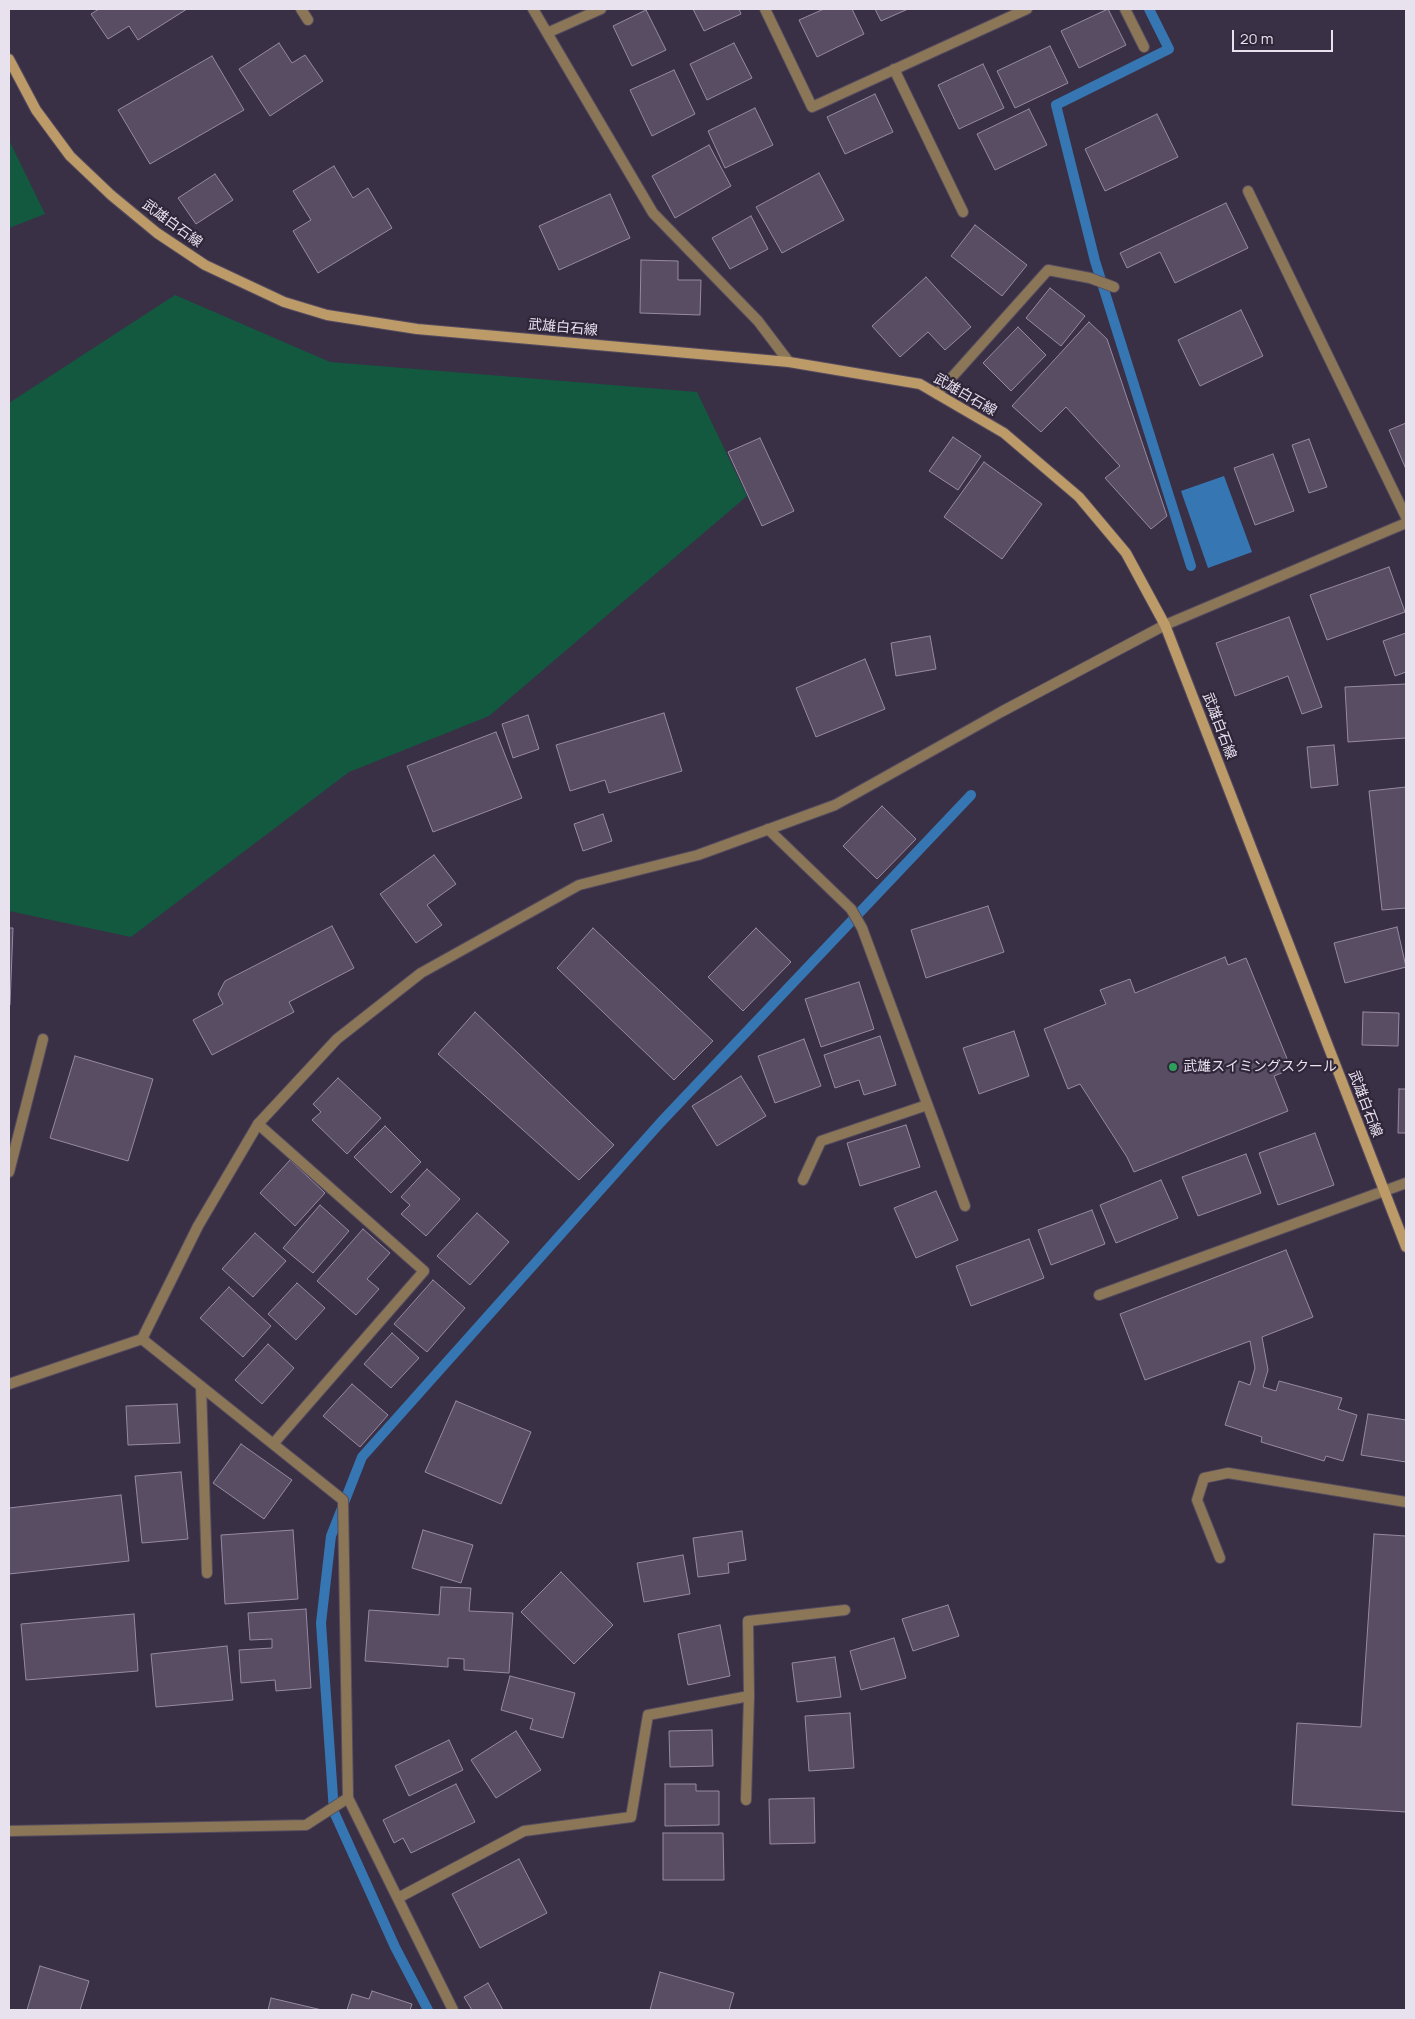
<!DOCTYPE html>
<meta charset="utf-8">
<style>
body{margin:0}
#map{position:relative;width:1415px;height:2019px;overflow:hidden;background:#3a3045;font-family:Manrope,sans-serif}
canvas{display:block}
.frame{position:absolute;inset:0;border:10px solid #e8e2ef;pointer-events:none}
.scale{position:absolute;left:1232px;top:30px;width:101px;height:22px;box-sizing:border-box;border:2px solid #e8e2ef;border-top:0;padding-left:6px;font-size:15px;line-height:18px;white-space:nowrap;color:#e8e2ef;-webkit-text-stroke:4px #30263a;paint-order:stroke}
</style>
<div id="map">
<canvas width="1415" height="2019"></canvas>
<div class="frame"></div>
<div class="scale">20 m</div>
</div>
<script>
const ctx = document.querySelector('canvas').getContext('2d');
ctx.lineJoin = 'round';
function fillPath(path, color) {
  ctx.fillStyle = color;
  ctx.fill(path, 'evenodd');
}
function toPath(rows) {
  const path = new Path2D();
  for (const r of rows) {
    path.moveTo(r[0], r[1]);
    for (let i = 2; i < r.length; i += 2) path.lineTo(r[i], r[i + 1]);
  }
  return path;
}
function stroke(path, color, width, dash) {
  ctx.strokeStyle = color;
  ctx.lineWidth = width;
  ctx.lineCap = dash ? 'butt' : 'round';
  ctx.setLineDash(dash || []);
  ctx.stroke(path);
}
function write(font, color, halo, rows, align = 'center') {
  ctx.font = font + ' Manrope,"Noto Sans JP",sans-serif';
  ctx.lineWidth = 4.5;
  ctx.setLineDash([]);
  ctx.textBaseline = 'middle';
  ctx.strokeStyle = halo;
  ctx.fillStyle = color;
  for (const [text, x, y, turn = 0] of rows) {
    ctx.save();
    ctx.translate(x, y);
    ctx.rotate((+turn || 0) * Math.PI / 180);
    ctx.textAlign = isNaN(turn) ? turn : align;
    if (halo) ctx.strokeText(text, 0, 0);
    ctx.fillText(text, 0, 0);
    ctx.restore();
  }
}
const green = toPath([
 [9,140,45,214,9,228],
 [175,295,330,362,697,392,747,496,489,716,349,772,131,937,9,911,9,403]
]);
const water = toPath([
 [1224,476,1252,552,1208,568,1181,491]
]);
const stream = toPath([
 [1149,9,1169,49,1056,105,1095,261,1191,566],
 [428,2010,395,1947,334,1812,321,1623,331,1536,362,1457,661,1122,971,795]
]);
const building = toPath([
 [99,9,187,9,138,40,129,26,108,39,91,14,99,9],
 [693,9,739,9,741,14,704,31,693,9],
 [824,9,852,9,864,34,817,57,799,20,824,9],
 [875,9,908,9,881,21,875,9],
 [1108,9,1126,45,1079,68,1061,31,1108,9],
 [646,10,666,50,632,66,613,26,646,10],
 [279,43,292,63,305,55,323,81,270,116,239,69,279,43],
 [734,43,752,78,707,100,690,64,734,43],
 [1050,46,1068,83,1015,108,997,71,1050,46],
 [212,56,244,110,150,164,118,110,212,56],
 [983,64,1004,108,959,129,938,85,983,64],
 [674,70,695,114,652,136,630,90,674,70],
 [875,94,893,132,845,154,827,117,875,94],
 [755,108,773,145,725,168,708,131,755,108],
 [1029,109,1047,145,995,170,977,134,1029,109],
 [1157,114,1178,157,1105,191,1085,149,1157,114],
 [709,145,731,186,675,218,652,176,709,145],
 [334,166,353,198,368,188,392,228,318,273,293,231,311,220,293,191,334,166],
 [819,173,844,220,782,253,756,207,819,173],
 [215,174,233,200,196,224,178,198,215,174],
 [610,194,630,238,559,270,539,226,610,194],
 [1226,203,1248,248,1175,283,1160,252,1127,268,1120,253,1226,203],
 [751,216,768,249,730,269,712,238,751,216],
 [975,225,1027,265,1002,296,951,256,975,225],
 [641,260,678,261,678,280,701,280,700,315,640,313,641,260],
 [926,277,971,327,945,350,928,332,900,357,872,326,926,277],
 [1050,288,1085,316,1061,346,1026,318,1050,288],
 [1241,310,1263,356,1200,386,1178,340,1241,310],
 [1089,322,1107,339,1167,516,1151,529,1105,478,1120,466,1066,407,1041,432,1012,406,1089,322],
 [1018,327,1046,355,1011,391,983,363,1018,327],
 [1406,423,1406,469,1389,430,1406,423],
 [953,437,981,456,958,490,929,471,953,437],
 [760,438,794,511,762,526,728,452,760,438],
 [1309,439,1327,487,1309,493,1292,445,1309,439],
 [1273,454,1294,511,1255,525,1234,468,1273,454],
 [984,462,1042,504,1002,559,944,517,984,462],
 [1389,567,1405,612,1327,640,1310,595,1389,567],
 [1289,617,1322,707,1302,714,1288,676,1235,696,1216,643,1289,617],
 [1406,633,1406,672,1395,676,1383,641,1406,633],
 [930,636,936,669,896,676,891,643,930,636],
 [865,659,885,709,816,737,796,688,865,659],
 [1406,684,1406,738,1348,742,1345,687,1406,684],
 [664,713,682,771,609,793,605,780,570,791,556,745,664,713],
 [528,715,539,749,513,758,502,724,528,715],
 [496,732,522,798,433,832,407,766,496,732],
 [1334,745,1338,785,1311,788,1307,747,1334,745],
 [1406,787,1406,908,1382,910,1369,791,1406,787],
 [882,806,916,839,877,879,843,846,882,806],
 [603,814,612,841,583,851,574,824,603,814],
 [434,855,456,884,427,905,442,925,416,943,380,894,434,855],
 [988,906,1004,952,926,978,911,930,988,906],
 [332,926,354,968,289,1002,294,1012,212,1055,193,1020,223,1004,218,994,225,981,332,926],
 [1397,927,1406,967,1345,983,1334,943,1397,927],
 [9,928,13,928,10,1005,9,1005,9,928],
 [593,928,713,1041,674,1080,557,968,593,928],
 [756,928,791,962,743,1011,708,977,756,928],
 [1225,957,1228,965,1246,958,1288,1061,1284,1072,1274,1076,1288,1111,1134,1172,1127,1157,1080,1084,1068,1089,1044,1029,1106,1004,1100,990,1130,979,1135,993,1225,957],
 [859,982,874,1029,821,1047,805,999,859,982],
 [475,1012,614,1145,579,1180,438,1054,475,1012],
 [1363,1012,1399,1013,1398,1046,1362,1045,1363,1012],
 [1014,1031,1029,1076,979,1094,963,1048,1014,1031],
 [880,1036,896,1085,864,1095,859,1080,835,1088,824,1055,880,1036],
 [804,1039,821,1086,775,1103,758,1056,804,1039],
 [75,1056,153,1079,128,1161,50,1138,75,1056],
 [741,1076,766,1116,717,1146,692,1106,741,1076],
 [338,1078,381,1118,347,1154,312,1120,321,1112,313,1104,338,1078],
 [1399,1089,1406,1089,1406,1133,1398,1133,1399,1089],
 [906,1125,920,1167,860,1186,847,1143,906,1125],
 [385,1126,421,1162,391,1193,354,1157,385,1126],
 [1315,1133,1334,1185,1278,1205,1259,1153,1315,1133],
 [1246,1154,1261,1193,1198,1216,1182,1177,1246,1154],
 [290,1160,325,1193,295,1226,260,1193,290,1160],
 [427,1169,460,1199,426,1236,401,1214,410,1205,401,1197,427,1169],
 [1161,1180,1178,1218,1116,1243,1100,1205,1161,1180],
 [936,1191,958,1240,916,1258,894,1208,936,1191],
 [320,1205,349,1231,313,1273,283,1248,320,1205],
 [1092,1210,1105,1244,1051,1265,1038,1230,1092,1210],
 [477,1213,509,1242,470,1285,437,1256,477,1213],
 [363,1229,390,1253,367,1279,379,1289,356,1315,317,1281,363,1229],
 [255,1233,286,1261,253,1297,222,1269,255,1233],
 [1029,1239,1044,1278,971,1306,956,1266,1029,1239],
 [1286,1250,1313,1317,1262,1337,1268,1370,1263,1387,1276,1391,1279,1381,1342,1398,1338,1409,1357,1415,1343,1461,1326,1456,1324,1461,1261,1442,1262,1437,1225,1425,1239,1381,1250,1385,1255,1368,1250,1341,1145,1380,1120,1314,1286,1250],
 [433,1280,465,1308,427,1352,394,1324,433,1280],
 [297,1283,325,1308,296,1340,268,1314,297,1283],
 [229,1287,271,1326,243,1357,200,1318,229,1287],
 [392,1333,419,1358,391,1388,364,1364,392,1333],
 [268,1344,294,1368,262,1404,235,1380,268,1344],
 [352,1384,388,1415,360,1447,323,1416,352,1384],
 [456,1401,531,1432,501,1504,425,1472,456,1401],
 [177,1404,180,1443,128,1445,126,1406,177,1404],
 [1368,1414,1406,1420,1406,1462,1361,1455,1368,1414],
 [241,1444,292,1480,264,1519,213,1483,241,1444],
 [181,1472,188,1539,142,1543,135,1476,181,1472],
 [121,1495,129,1561,9,1574,9,1508,121,1495],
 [293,1530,298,1599,225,1604,221,1535,293,1530],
 [423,1530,473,1545,461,1583,412,1568,423,1530],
 [742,1531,746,1560,728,1563,729,1573,698,1577,693,1538,742,1531],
 [1374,1534,1406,1536,1406,1812,1292,1805,1297,1723,1361,1727,1374,1534],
 [683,1555,690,1594,644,1602,637,1563,683,1555],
 [561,1572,613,1625,574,1664,521,1612,561,1572],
 [441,1587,471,1588,469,1611,513,1613,509,1673,464,1670,464,1659,448,1658,448,1667,365,1661,369,1610,439,1615,441,1587],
 [948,1605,959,1636,913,1651,902,1619,948,1605],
 [306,1609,311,1688,276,1691,275,1680,241,1683,239,1650,272,1648,272,1639,250,1640,248,1613,306,1609],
 [134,1614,138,1671,26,1680,21,1624,134,1614],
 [720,1625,730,1676,688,1685,678,1634,720,1625],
 [894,1638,906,1678,861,1690,850,1651,894,1638],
 [227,1646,233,1700,156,1707,151,1654,227,1646],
 [835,1657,841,1697,797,1702,792,1663,835,1657],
 [510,1676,575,1693,563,1738,530,1729,533,1719,501,1710,510,1676],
 [850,1713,854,1768,809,1771,805,1716,850,1713],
 [712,1730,713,1766,670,1767,669,1731,712,1730],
 [516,1731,541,1770,496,1798,471,1760,516,1731],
 [449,1740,463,1770,409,1796,395,1766,449,1740],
 [456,1784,475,1822,411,1853,403,1838,394,1843,383,1820,456,1784],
 [665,1784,696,1784,696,1791,719,1791,719,1825,665,1826,665,1784],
 [814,1798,815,1843,770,1844,769,1799,814,1798],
 [663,1833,723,1833,724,1880,663,1880,663,1833],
 [519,1859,547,1913,480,1948,452,1894,519,1859],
 [40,1966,89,1981,80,2010,27,2010,40,1966],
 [660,1972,734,1993,729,2010,650,2010,660,1972],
 [488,1983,503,2010,472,2010,464,1997,488,1983],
 [372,1991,412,2004,410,2010,347,2010,352,1994,369,1999,372,1991],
 [271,1998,322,2010,268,2010,271,1998]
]);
const minor = toPath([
 [301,9,308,20],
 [533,9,653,213,758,321,789,362],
 [765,9,812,107,1027,9],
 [1125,9,1144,47],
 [547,33,601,9],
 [894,69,963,212],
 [1248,191,1406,517],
 [937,394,1048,270,1090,278,1114,287],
 [768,829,851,909,862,928,965,1206],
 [258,1124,424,1271,273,1444],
 [9,1172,43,1039],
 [803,1180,821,1141,927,1105],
 [1099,1295,1406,1183],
 [142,1339,343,1500,348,1798,453,2010],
 [201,1386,207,1573],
 [1220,1558,1197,1500,1204,1478,1228,1473,1406,1502],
 [746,1800,749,1696],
 [9,1831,306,1825,348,1798],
 [398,1898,524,1831,631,1817,648,1715,749,1696,748,1621,845,1610]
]);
const tertiary = toPath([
 [9,1384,142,1339,198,1226,258,1124,337,1039,421,973,579,885,698,855,835,805,1001,712,1165,625,1406,523]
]);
const secondary = toPath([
 [9,59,36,110,70,156,111,195,157,233,205,265,284,302,327,315,417,329,789,362,920,384,1004,433,1079,497,1126,553,1165,625,1406,1247]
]);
const markers = [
 [1173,1067,5,"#2e9e5b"]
];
const streetNames = [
 ["武雄白石線",172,224,36],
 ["武雄白石線",563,328,5],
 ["武雄白石線",965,395,30],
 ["武雄白石線",1219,726,69],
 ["武雄白石線",1365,1104,69]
];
const poiNames = [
 ["武雄スイミングスクール",1183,1067]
];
fillPath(green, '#125940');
fillPath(water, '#3677b3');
stroke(stream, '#3677b3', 10);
fillPath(building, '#584d63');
stroke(building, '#968aa3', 1);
stroke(minor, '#564c60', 12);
stroke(tertiary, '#564c60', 12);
stroke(secondary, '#564c60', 12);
stroke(minor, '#8b7757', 10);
stroke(tertiary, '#8b7757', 10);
stroke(secondary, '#bc9b68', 10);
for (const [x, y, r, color] of markers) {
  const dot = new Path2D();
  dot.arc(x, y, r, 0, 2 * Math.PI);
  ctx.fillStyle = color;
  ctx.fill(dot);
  stroke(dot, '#30263a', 2);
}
write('14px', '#e8e2ef', '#30263a', streetNames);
write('14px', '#e8e2ef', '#30263a', poiNames, 'left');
</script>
